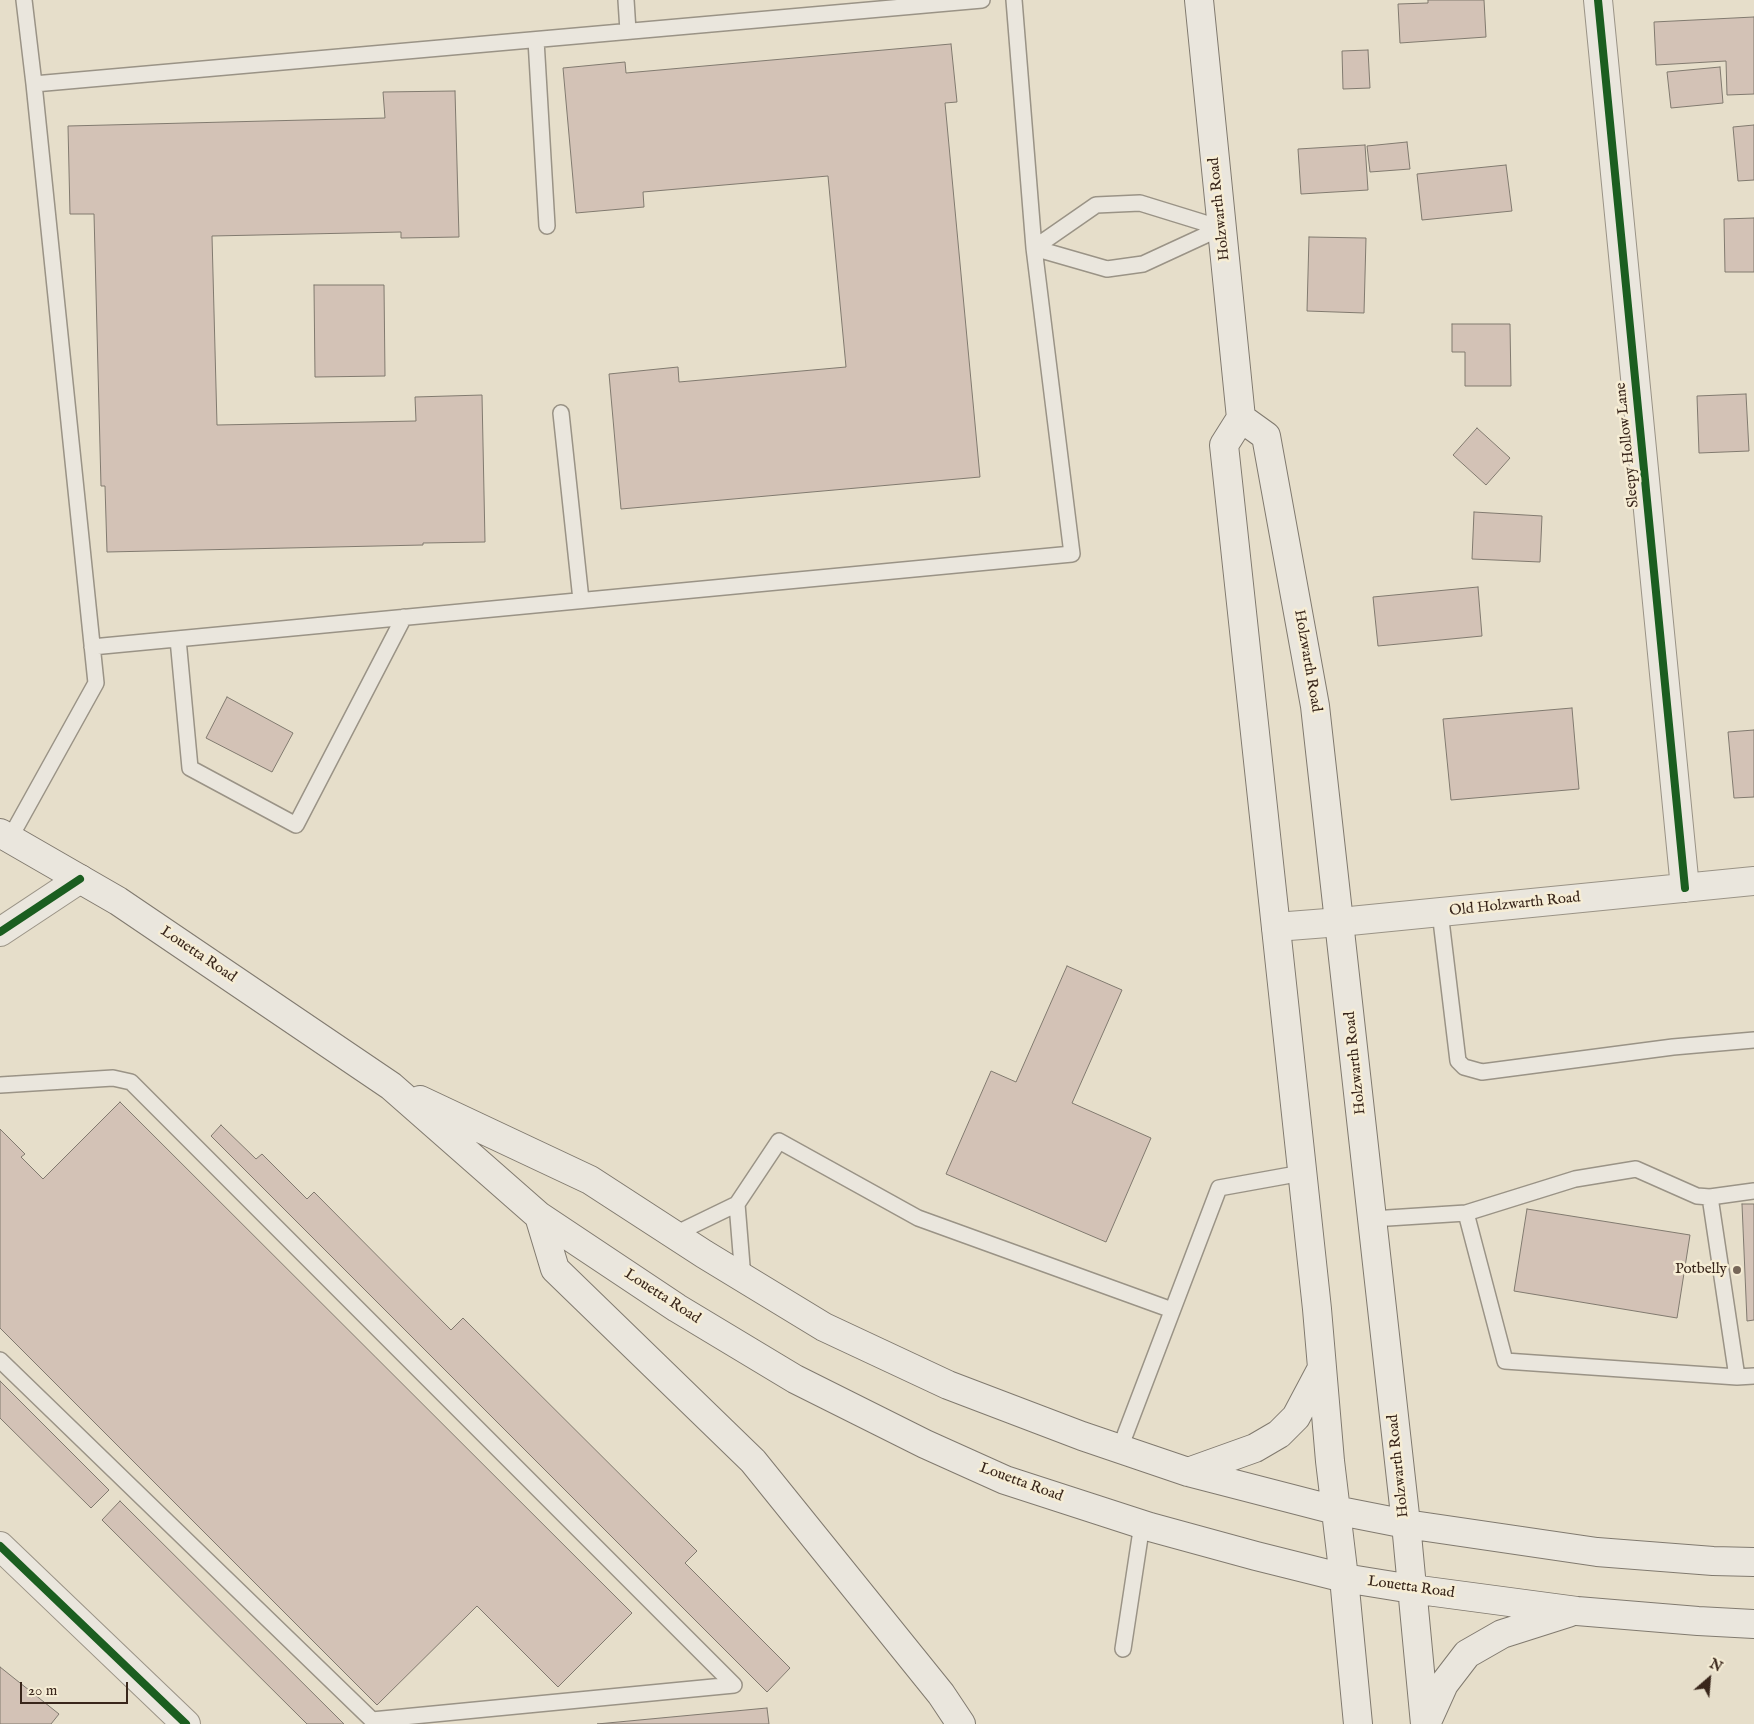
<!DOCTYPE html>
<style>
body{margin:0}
#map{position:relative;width:1754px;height:1724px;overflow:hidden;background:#e6deca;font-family:"IM FELL English",serif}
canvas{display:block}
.north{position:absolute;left:1684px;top:1654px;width:50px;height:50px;-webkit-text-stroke:4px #f6edd5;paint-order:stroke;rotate:27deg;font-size:14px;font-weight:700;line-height:20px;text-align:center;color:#39261b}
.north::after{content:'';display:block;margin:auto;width:18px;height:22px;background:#39261b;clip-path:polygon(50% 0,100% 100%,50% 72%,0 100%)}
.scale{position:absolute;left:20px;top:1682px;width:108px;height:22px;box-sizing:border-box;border:2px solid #39261b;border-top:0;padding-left:6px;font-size:15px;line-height:18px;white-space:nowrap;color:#39261b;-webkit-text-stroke:4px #f6edd5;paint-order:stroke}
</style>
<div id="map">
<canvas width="1754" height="1724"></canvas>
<div class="north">N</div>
<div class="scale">20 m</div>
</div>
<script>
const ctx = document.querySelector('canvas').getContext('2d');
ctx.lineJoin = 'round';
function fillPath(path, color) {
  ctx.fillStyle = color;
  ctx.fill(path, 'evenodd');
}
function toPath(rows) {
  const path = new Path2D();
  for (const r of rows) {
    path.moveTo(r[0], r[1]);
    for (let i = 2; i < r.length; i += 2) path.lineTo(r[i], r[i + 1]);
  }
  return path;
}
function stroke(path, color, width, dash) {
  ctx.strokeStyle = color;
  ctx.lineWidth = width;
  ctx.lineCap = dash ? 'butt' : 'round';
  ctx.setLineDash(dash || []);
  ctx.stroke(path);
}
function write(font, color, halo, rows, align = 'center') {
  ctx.font = font + ' "IM FELL English",serif';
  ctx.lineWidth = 5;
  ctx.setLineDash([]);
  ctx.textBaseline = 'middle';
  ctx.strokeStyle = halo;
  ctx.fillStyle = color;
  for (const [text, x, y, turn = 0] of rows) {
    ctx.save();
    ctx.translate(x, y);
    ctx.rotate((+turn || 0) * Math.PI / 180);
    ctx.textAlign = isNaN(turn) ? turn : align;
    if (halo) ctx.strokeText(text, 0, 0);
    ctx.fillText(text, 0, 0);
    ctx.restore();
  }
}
const building = toPath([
 [1428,0,1484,0,1486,37,1400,43,1398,4,1428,3,1428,0],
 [1754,17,1754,94,1727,95,1726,61,1656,65,1654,22,1754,17],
 [951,44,957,102,945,103,980,477,621,509,609,374,678,367,679,382,846,367,828,176,643,192,644,207,576,213,563,68,625,62,626,73,951,44],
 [1368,50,1370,88,1343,89,1342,51,1368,50],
 [1720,67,1723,103,1671,108,1667,72,1720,67],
 [455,91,459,237,401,238,401,232,212,236,217,425,416,421,415,397,482,395,485,542,423,543,423,545,107,552,105,486,101,486,94,214,70,214,68,126,385,118,383,92,455,91],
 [1754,125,1754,180,1738,181,1733,127,1754,125],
 [1407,142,1410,169,1370,172,1367,146,1407,142],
 [1365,145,1368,190,1301,194,1298,149,1365,145],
 [1506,165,1512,211,1422,220,1417,174,1506,165],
 [1754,218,1754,272,1725,272,1724,219,1754,218],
 [1309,237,1366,238,1364,313,1307,311,1309,237],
 [314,285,384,285,385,376,315,377,314,285],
 [1452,324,1510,324,1511,386,1465,386,1465,352,1452,352,1452,324],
 [1746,394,1749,451,1699,453,1697,396,1746,394],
 [1477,428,1510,458,1486,485,1453,455,1477,428],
 [1474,512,1542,516,1540,562,1472,559,1474,512],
 [1478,587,1482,636,1378,646,1373,597,1478,587],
 [227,697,293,733,272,772,206,738,227,697],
 [1572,708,1579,789,1451,800,1443,719,1572,708],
 [1754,730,1754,797,1734,798,1728,732,1754,730],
 [1067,966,1122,990,1072,1103,1151,1138,1106,1242,946,1174,991,1071,1016,1082,1067,966],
 [120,1102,632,1613,558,1687,477,1606,377,1705,0,1328,0,1129,25,1154,21,1157,43,1179,120,1102],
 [221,1125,256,1159,262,1154,307,1199,314,1192,451,1330,463,1318,697,1551,685,1563,790,1668,767,1692,211,1136,221,1125],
 [1742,1204,1754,1204,1754,1320,1747,1321,1742,1204],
 [1527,1209,1690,1235,1677,1318,1514,1291,1527,1209],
 [0,1381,109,1490,91,1508,0,1418,0,1381],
 [120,1501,344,1724,307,1724,102,1520,120,1501],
 [0,1667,59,1714,51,1724,0,1724,0,1667],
 [767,1708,769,1724,597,1724,767,1708]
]);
const service = toPath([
 [24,0,34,84],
 [626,0,628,31],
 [536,40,547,226],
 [1034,248,1096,205,1140,203,1221,228],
 [1034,248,1107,269,1143,264,1221,228],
 [561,413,581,600],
 [178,639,190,768,296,825,404,617],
 [92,647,1072,554,1034,248,1014,0],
 [10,838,96,683,34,84,982,0],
 [1440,912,1458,1061,1464,1067,1482,1072,1673,1047,1754,1040],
 [0,1085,113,1078,131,1082,734,1685,372,1720,0,1360],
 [1710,1197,1737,1377],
 [737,1204,743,1278],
 [1466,1213,1575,1179,1636,1169,1697,1196,1710,1197,1754,1191],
 [1372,1219,1466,1213,1505,1361,1737,1377,1754,1376],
 [673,1235,737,1204,779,1141,918,1218,1172,1310],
 [1120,1448,1219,1188,1302,1173],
 [1123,1649,1142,1524]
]);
const minor = toPath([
 [1598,0,1685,888],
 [1276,927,1340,922,1754,881],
 [0,932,80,879],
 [0,1546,186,1724]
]);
const secondary = toPath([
 [1199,0,1241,418,1224,445,1317,1309,1330,1461,1344,1578,1358,1724],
 [1241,418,1266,436,1315,706,1406,1524,1425,1724],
 [0,833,118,901,391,1086,539,1216,677,1308,795,1379,925,1444,1005,1480,1150,1527,1256,1556,1344,1578,1412,1589,1577,1611,1698,1621,1754,1624],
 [420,1100,590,1180,704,1254,824,1327,948,1385,1082,1436,1188,1472,1335,1510,1406,1524,1597,1552,1713,1561,1754,1562],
 [539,1216,555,1269,753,1461,941,1694,961,1724],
 [1188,1472,1255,1448,1279,1434,1296,1417,1322,1368],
 [1426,1724,1444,1684,1467,1654,1502,1634,1568,1613]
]);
const cycleway = toPath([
 [1598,0,1685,888],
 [0,932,80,879],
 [0,1546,186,1724]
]);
const markers = [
 [1737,1270,5,"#766658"]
];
const streetNames = [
 ["Holzwarth Road",1220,209,-96],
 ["Sleepy Hollow Lane",1628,445,-96],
 ["Holzwarth Road",1307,661,80],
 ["Old Holzwarth Road",1515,905,-6],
 ["Louetta Road",198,955,34],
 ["Holzwarth Road",1356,1063,-96],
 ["Louetta Road",662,1297,33],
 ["Holzwarth Road",1399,1466,-96],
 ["Louetta Road",1021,1483,20],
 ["Louetta Road",1411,1588,8]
];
const poiNames = [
 ["Potbelly",1727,1270]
];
fillPath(building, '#d3c2b6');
stroke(building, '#817a6f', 1);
stroke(service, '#9a9386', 18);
stroke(minor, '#9a9386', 30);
stroke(secondary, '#817a6f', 30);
stroke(service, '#eae6dd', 15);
stroke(minor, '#eae6dd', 28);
stroke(secondary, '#eae6dd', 28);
stroke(cycleway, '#1b5e20', 8);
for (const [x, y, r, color] of markers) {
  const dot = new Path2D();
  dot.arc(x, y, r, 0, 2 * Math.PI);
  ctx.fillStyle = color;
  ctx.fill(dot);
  stroke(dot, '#f6edd5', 2);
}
write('15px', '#39261b', '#f6edd5', streetNames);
write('15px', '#39261b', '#f6edd5', poiNames, 'right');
</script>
